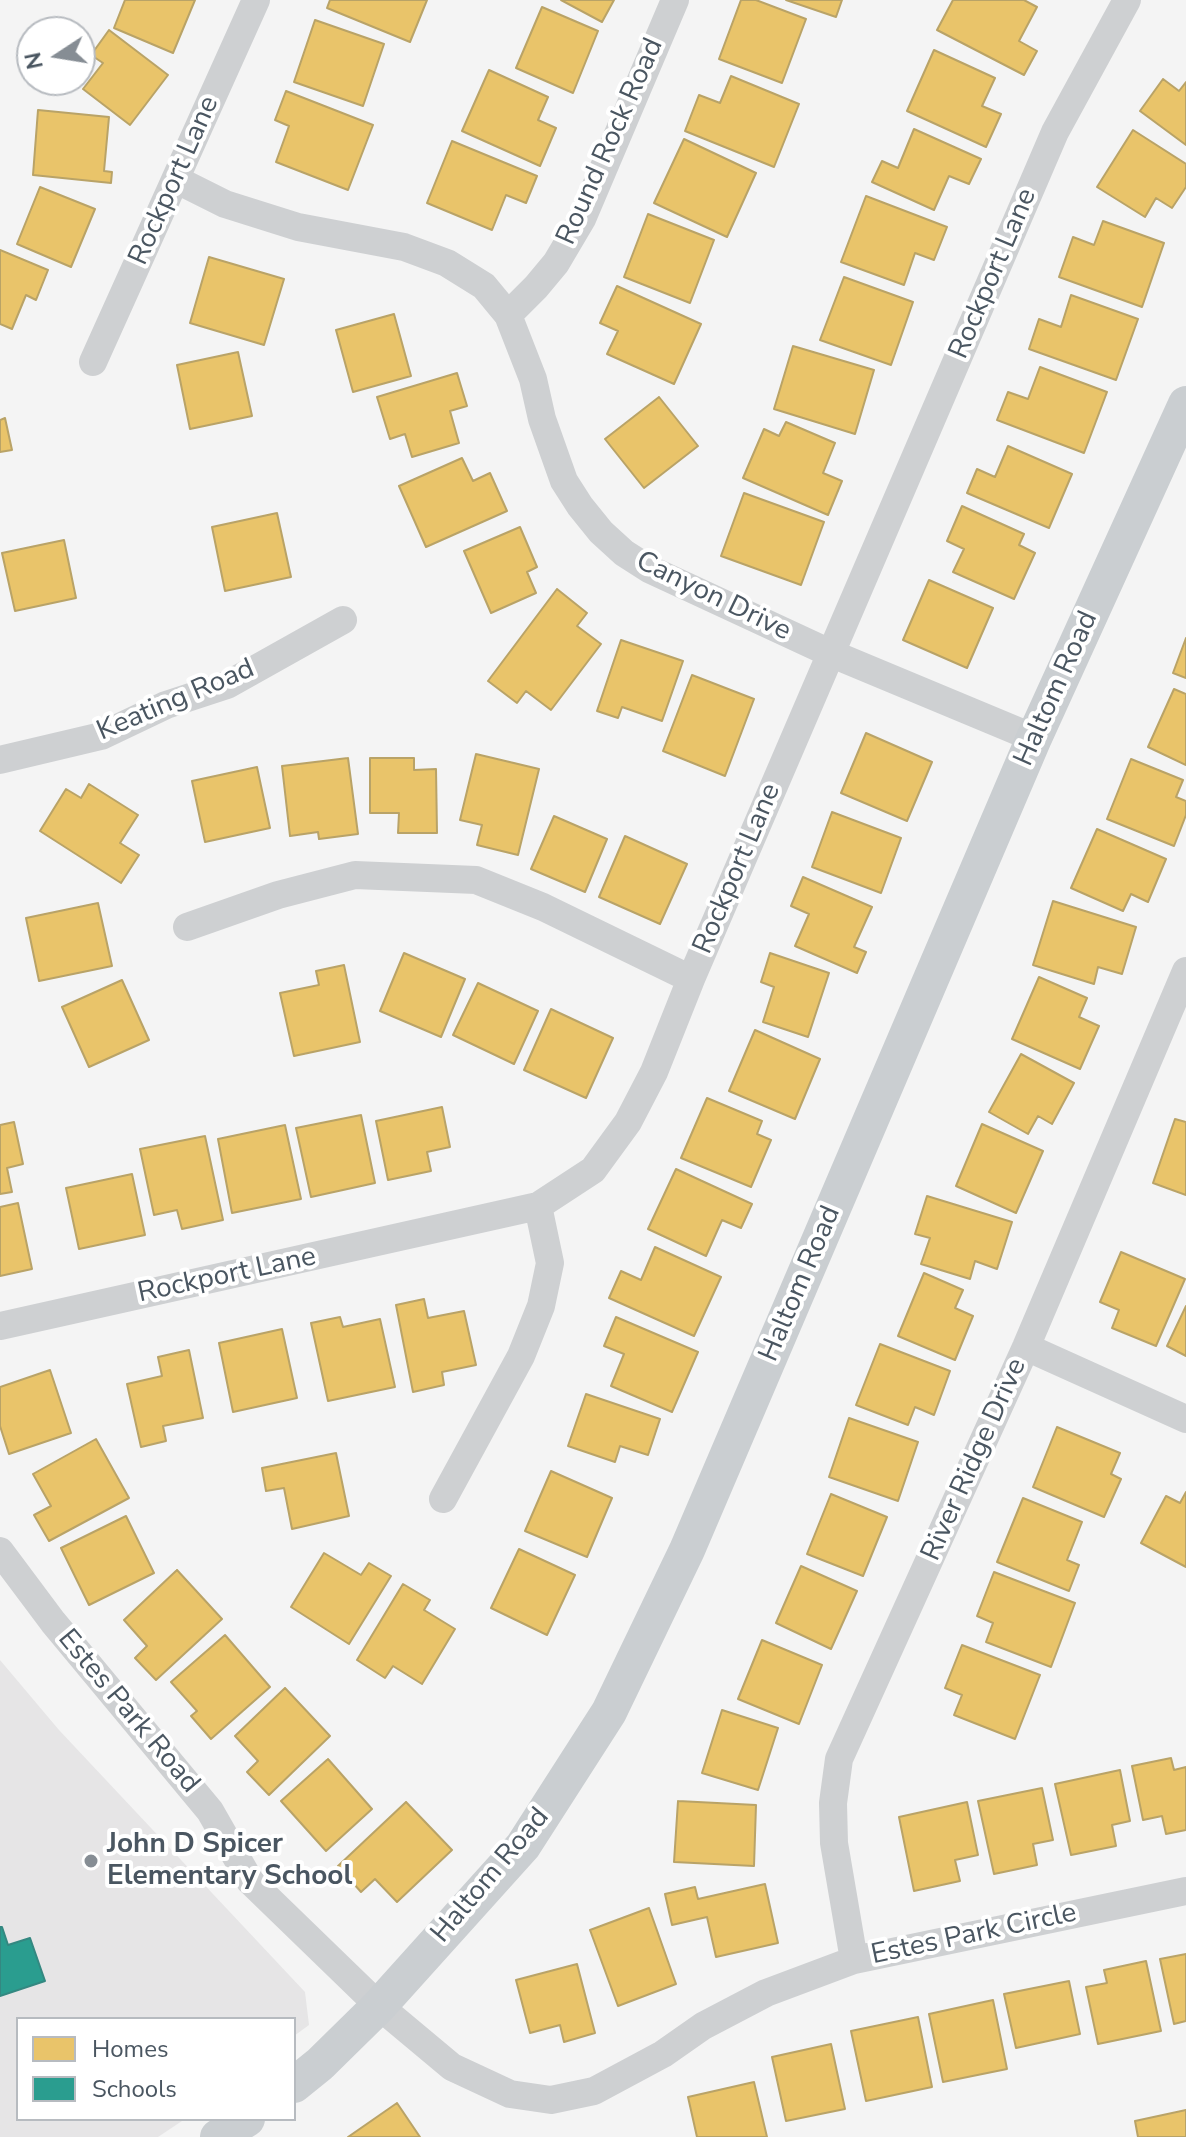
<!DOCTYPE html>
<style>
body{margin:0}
#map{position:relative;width:1186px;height:2137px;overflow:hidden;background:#f4f4f4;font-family:"Nunito Sans",sans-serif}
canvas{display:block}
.legend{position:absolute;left:16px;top:2017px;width:280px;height:104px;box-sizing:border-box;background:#fff;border:2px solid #b7bbc0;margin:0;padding:10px 14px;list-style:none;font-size:24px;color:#4a5661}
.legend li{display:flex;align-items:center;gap:16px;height:40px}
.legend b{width:40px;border:2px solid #b7bbc0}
.north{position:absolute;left:16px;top:16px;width:80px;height:80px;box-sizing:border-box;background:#fff;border:2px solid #b7bbc0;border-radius:50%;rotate:258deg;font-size:22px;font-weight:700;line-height:32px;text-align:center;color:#4a5661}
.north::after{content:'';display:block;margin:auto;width:28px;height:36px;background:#868d94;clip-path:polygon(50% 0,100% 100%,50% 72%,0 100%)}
</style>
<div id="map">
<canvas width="1186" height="2137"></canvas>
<ul class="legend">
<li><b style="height:22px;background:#e9c46a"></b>Homes</li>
<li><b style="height:22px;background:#2a9d8f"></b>Schools</li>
</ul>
<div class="north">N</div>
</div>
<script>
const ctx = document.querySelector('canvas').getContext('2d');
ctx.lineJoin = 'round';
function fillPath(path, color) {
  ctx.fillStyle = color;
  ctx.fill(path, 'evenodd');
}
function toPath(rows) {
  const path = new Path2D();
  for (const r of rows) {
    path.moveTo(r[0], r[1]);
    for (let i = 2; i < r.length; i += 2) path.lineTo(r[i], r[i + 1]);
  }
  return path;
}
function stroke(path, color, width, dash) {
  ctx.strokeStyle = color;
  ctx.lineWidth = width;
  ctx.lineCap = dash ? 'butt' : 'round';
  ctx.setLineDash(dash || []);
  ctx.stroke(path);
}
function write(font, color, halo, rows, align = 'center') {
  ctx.font = font + ' "Nunito Sans",sans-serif';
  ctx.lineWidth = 8;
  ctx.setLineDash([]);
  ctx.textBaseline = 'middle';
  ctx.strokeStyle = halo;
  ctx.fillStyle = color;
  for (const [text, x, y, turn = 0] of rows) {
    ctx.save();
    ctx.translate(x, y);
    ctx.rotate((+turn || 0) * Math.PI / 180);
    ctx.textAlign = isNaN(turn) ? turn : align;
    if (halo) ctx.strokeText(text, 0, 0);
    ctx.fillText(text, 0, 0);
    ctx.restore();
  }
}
const education = toPath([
 [0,1660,59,1730,305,1992,309,2025,294,2036,294,2019,18,2019,18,2119,185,2119,158,2137,0,2137]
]);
const homes = toPath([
 [125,0,195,0,173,53,114,28,125,0],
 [330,0,427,0,410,42,327,8,330,0],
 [561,0,614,0,602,22,561,0],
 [741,0,756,0,806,19,782,83,719,59,741,0],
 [786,0,842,0,836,17,786,0],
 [953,0,1024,0,1037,7,1019,41,1037,51,1024,75,937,30,953,0],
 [542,7,598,31,573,93,516,68,542,7],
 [315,20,384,44,363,106,294,82,315,20],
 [109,30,168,75,130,125,83,89,103,63,91,55,109,30],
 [934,50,995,78,982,106,1001,114,986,147,907,111,934,50],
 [489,70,548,97,538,120,556,128,540,166,462,131,489,70],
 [731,76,799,104,774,167,685,131,699,95,720,103,731,76],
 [1163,79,1179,91,1186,82,1186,145,1140,111,1163,79],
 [286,91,373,125,348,190,276,162,289,126,275,120,286,91],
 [38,110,109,117,104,171,112,172,111,183,33,175,38,110],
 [914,129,981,159,969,184,949,176,934,210,872,182,882,161,898,168,914,129],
 [1133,130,1186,164,1186,187,1172,208,1156,198,1145,217,1097,187,1133,130],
 [684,139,756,173,727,237,654,203,684,139],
 [452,141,537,176,526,203,506,195,492,230,427,203,452,141],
 [40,187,95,209,71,267,17,244,40,187],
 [866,196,947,227,934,260,915,253,904,285,841,262,866,196],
 [648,214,714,240,690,303,624,277,648,214],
 [1103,221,1164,243,1142,307,1059,277,1073,237,1094,245,1103,221],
 [0,250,48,270,36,300,26,295,12,329,0,324,0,250],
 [209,257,284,279,264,345,190,323,209,257],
 [844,277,913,302,891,365,820,340,844,277],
 [617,286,701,324,674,384,607,354,618,331,600,323,617,286],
 [1071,295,1138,319,1116,380,1029,349,1039,319,1061,327,1071,295],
 [394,314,411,376,353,392,336,330,394,314],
 [793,346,874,370,855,434,774,409,793,346],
 [238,352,252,416,190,429,177,365,238,352],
 [1040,367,1107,392,1084,453,997,420,1008,392,1028,399,1040,367],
 [457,373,467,406,450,411,459,443,412,457,405,434,390,439,377,397,457,373],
 [659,397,698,446,644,488,605,439,659,397],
 [5,418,12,450,0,452,0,420,5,418],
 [786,422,835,443,823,473,842,481,828,515,743,478,764,429,779,436,786,422],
 [1008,446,1072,474,1049,528,967,493,977,469,995,477,1008,446],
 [462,458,473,481,490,473,507,511,426,547,399,486,462,458],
 [744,493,824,522,801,585,721,556,744,493],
 [962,506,1024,534,1019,545,1035,553,1014,599,953,572,964,549,947,541,962,506],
 [277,513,291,577,225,591,212,527,277,513],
 [520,527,537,567,527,572,536,593,491,613,464,551,520,527],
 [64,540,76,598,15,611,2,553,64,540],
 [929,580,993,608,967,668,903,640,929,580],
 [557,589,587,613,577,626,601,644,551,710,526,691,517,703,488,681,557,589],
 [1186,638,1186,678,1173,673,1186,638],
 [621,640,683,661,662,721,622,707,618,718,597,711,621,640],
 [692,675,754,699,725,776,663,751,692,675],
 [1174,689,1186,694,1186,765,1148,747,1174,689],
 [866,733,932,762,907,821,841,793,866,733],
 [476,754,539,769,518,855,477,845,482,825,460,820,476,754],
 [348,758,358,834,319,839,318,832,290,836,282,766,348,758],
 [370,758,414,758,414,770,436,769,437,833,398,833,399,813,370,813,370,758],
 [1131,759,1183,780,1176,797,1186,801,1186,815,1174,846,1107,819,1131,759],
 [257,767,270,828,205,842,192,781,257,767],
 [89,784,138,815,120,843,139,855,121,883,40,831,66,789,81,798,89,784],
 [832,812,901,838,881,893,812,867,832,812],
 [554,816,607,839,585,892,531,869,554,816],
 [1097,829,1166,859,1148,902,1131,894,1123,911,1071,888,1097,829],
 [625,836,687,864,660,924,599,897,625,836],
 [803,877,872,907,854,947,866,952,857,973,795,946,809,914,791,906,803,877],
 [1053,901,1136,927,1122,974,1098,967,1094,984,1033,965,1053,901],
 [98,903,112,966,39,981,26,918,98,903],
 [404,953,465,979,441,1037,380,1011,404,953],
 [770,953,829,973,808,1037,763,1022,774,987,761,982,770,953],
 [344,965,360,1042,294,1056,280,993,319,985,316,971,344,965],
 [1039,977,1087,998,1079,1017,1099,1026,1080,1069,1012,1039,1039,977],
 [122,980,149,1040,89,1067,62,1007,122,980],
 [478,983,538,1011,514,1064,453,1035,478,983],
 [551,1009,613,1038,586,1098,524,1070,551,1009],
 [755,1030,820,1059,795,1119,729,1091,755,1030],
 [1021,1054,1074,1083,1052,1124,1038,1116,1028,1134,989,1112,1021,1054],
 [707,1098,762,1121,757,1134,771,1140,751,1187,681,1158,707,1098],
 [442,1107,450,1147,427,1152,431,1171,388,1180,376,1121,442,1107],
 [361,1115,375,1183,311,1197,296,1128,361,1115],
 [1175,1119,1186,1122,1186,1195,1153,1183,1175,1119],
 [14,1122,23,1164,7,1168,12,1192,0,1194,0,1125,14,1122],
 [982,1124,1043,1151,1016,1213,956,1186,982,1124],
 [285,1125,301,1199,232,1213,218,1139,285,1125],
 [205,1136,223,1220,182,1229,177,1210,154,1215,140,1149,205,1136],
 [676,1169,752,1204,741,1228,722,1220,706,1256,648,1229,676,1169],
 [132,1174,145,1235,79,1249,66,1188,132,1174],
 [927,1196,1012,1222,997,1269,975,1261,970,1279,921,1264,930,1238,915,1234,927,1196],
 [18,1203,32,1269,0,1276,0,1207,18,1203],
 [655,1247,721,1277,694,1336,609,1298,621,1271,641,1280,655,1247],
 [1121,1252,1185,1279,1156,1346,1112,1328,1119,1310,1100,1302,1121,1252],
 [924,1273,963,1290,955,1308,973,1316,955,1360,898,1336,924,1273],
 [424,1299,428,1318,464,1311,476,1365,442,1372,444,1385,413,1392,396,1305,424,1299],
 [1186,1306,1186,1356,1167,1346,1186,1306],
 [340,1317,343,1327,380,1319,395,1387,328,1401,311,1323,340,1317],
 [616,1317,698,1352,672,1412,611,1386,624,1354,604,1346,616,1317],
 [282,1329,297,1398,233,1412,219,1343,282,1329],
 [880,1344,950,1371,934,1415,915,1407,908,1425,856,1405,880,1344],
 [189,1350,203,1418,163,1426,166,1441,141,1447,127,1384,162,1376,158,1357,189,1350],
 [50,1370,71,1433,9,1454,0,1426,0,1387,50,1370],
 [586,1394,660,1419,648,1455,620,1446,615,1462,568,1446,586,1394],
 [849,1418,918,1442,898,1501,829,1477,849,1418],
 [1057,1427,1120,1453,1111,1474,1121,1479,1104,1517,1033,1487,1057,1427],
 [96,1439,129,1498,49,1541,34,1515,51,1506,33,1474,96,1439],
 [336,1453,349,1516,292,1529,284,1488,266,1491,262,1468,336,1453],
 [551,1471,612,1498,587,1557,525,1531,551,1471],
 [1186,1492,1186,1567,1141,1543,1166,1496,1180,1503,1186,1492],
 [831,1494,887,1517,863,1576,807,1554,831,1494],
 [1023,1498,1082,1522,1067,1560,1079,1565,1069,1591,997,1562,1023,1498],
 [126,1516,154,1573,89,1605,61,1548,126,1516],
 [519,1549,575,1575,547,1635,491,1608,519,1549],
 [324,1553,361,1575,369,1563,391,1576,349,1644,291,1607,324,1553],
 [801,1566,857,1591,831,1649,776,1623,801,1566],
 [177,1570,222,1619,156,1680,135,1658,147,1646,124,1620,177,1570],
 [994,1572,1075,1603,1051,1667,986,1642,993,1623,977,1616,994,1572],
 [403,1584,430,1600,424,1610,455,1629,422,1684,393,1666,385,1678,357,1660,403,1584],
 [225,1635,270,1687,211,1739,191,1716,197,1711,171,1682,225,1635],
 [762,1640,822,1665,799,1724,738,1699,762,1640],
 [962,1645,1040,1675,1015,1739,954,1715,962,1695,945,1688,962,1645],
 [285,1688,330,1736,269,1795,247,1772,258,1761,235,1736,285,1688],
 [722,1710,778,1728,758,1790,702,1773,722,1710],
 [1171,1758,1174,1770,1186,1767,1186,1830,1166,1834,1162,1816,1143,1820,1132,1766,1171,1758],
 [328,1759,372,1809,326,1851,281,1801,328,1759],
 [1120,1770,1130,1821,1112,1825,1116,1846,1071,1855,1055,1784,1120,1770],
 [1042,1788,1053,1840,1033,1844,1037,1865,994,1874,978,1801,1042,1788],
 [678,1801,756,1805,754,1866,674,1862,678,1801],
 [406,1802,452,1850,397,1902,375,1879,361,1892,338,1866,406,1802],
 [967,1802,978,1855,955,1860,960,1881,914,1891,899,1817,967,1802],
 [765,1884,778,1943,716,1957,707,1917,672,1925,665,1894,695,1887,698,1899,765,1884],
 [649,1908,676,1984,618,2006,590,1930,649,1908],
 [1186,1954,1186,2021,1174,2024,1160,1959,1186,1954],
 [1146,1961,1161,2031,1098,2044,1086,1987,1107,1983,1104,1970,1146,1961],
 [577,1964,595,2033,564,2042,560,2025,530,2033,516,1980,577,1964],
 [1069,1981,1080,2034,1016,2048,1004,1994,1069,1981],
 [993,2000,1007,2069,943,2082,929,2014,993,2000],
 [918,2017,932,2087,866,2101,851,2031,918,2017],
 [831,2044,845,2109,786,2121,772,2057,831,2044],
 [754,2082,767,2137,697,2137,688,2097,754,2082],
 [397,2103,420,2137,348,2137,397,2103],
 [1186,2110,1186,2137,1138,2137,1135,2121,1186,2110]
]);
const schools = toPath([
 [0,1927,2,1927,8,1945,30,1938,45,1981,0,1996,0,1927]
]);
const minor = toPath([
 [177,180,225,204,298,227,404,247,447,263,484,286,508,315,533,379,542,419,564,481,580,506,601,532,624,553,649,569,830,653,1034,738],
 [508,315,536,287,556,263,582,219,675,0],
 [93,362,256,0],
 [0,760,101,736,166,705,227,685,343,620],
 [187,927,278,895,355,875,476,880,543,907,691,979],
 [0,1326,538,1206,593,1170,628,1122,654,1072,691,979,1055,132,1127,0],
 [1026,1347,1186,1419],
 [443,1499,521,1356,541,1306,550,1263,538,1206],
 [0,1551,53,1622,210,1811,250,1881,379,2006,452,2067,510,2094,551,2100,594,2091,663,2054,703,2026,766,1993,854,1960,1186,1891],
 [854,1960,834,1843,833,1803,839,1759,1026,1347,1186,971]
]);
const major = toPath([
 [294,2085,320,2064,379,2006,523,1846,609,1712,687,1550,1034,738,1186,404],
 [218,2137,247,2119]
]);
const markers = [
 [91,1861,8,"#868d94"]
];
const streetNames = [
 ["Round Rock Road",611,142,-66],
 ["Rockport Lane",175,181,-66],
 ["Rockport Lane",994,274,-67],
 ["Canyon Drive",713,597,26],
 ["Haltom Road",1057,689,-66],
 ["Keating Road",176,701,-23],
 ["Rockport Lane",738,869,-67],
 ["Rockport Lane",227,1276,-12],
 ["Haltom Road",801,1284,-67],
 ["River Ridge Drive",975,1460,-66],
 ["Estes Park Road",128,1712,50],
 ["Haltom Road",491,1876,-50],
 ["Estes Park Circle",974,1935,-12]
];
const poiNames = [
 ["John D Spicer",107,1845],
 ["Elementary School",107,1877]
];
fillPath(education, '#e6e5e6');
fillPath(homes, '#e9c46a');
stroke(homes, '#b9a367', 2);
fillPath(schools, '#2a9d8f');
stroke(schools, '#348881', 2);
stroke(minor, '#ced0d2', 28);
stroke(major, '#caced1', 36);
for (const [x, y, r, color] of markers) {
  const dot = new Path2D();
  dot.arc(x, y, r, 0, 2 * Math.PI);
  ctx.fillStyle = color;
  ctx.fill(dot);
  stroke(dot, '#fff', 3);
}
write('28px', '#4a5661', '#fff', streetNames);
write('bold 28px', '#4a5661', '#fff', poiNames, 'left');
</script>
